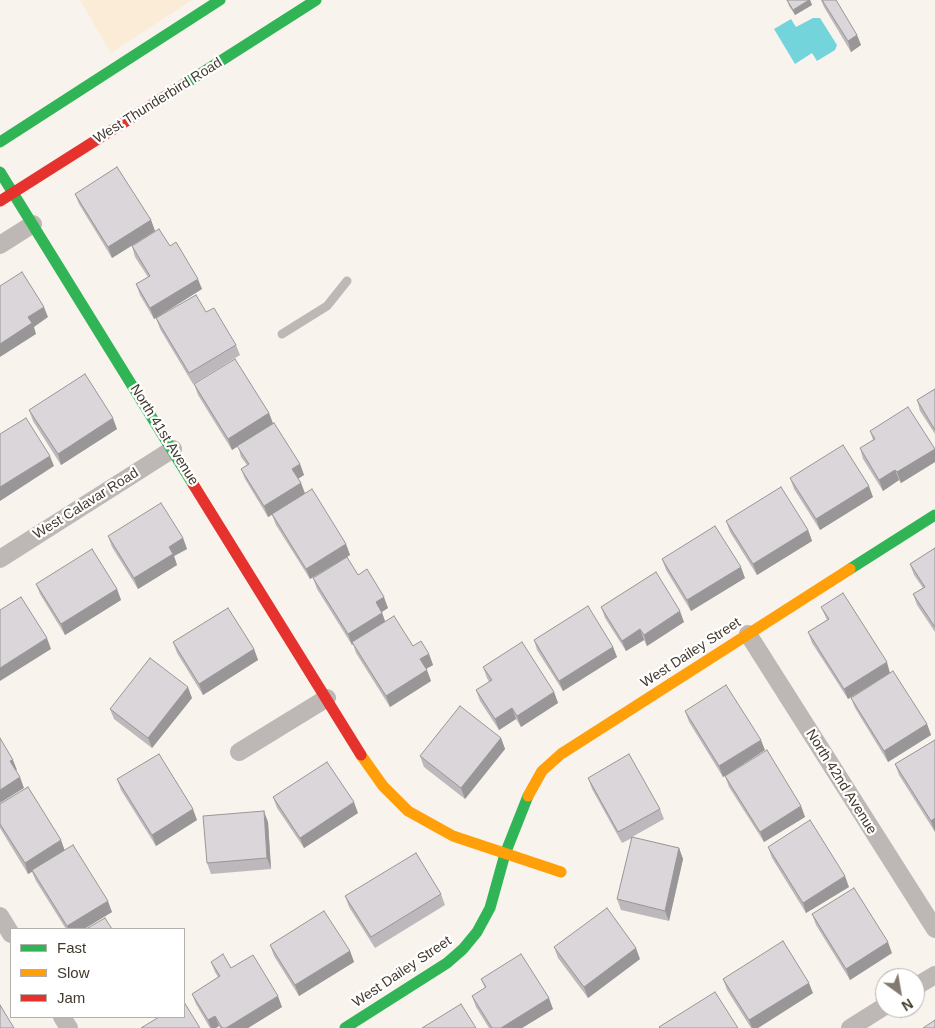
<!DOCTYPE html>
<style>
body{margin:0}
#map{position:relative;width:935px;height:1028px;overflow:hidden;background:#f8f3ec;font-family:Arial,sans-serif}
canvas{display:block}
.legend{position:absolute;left:10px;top:928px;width:175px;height:90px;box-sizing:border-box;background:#fff;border:1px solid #b3b0ab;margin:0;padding:6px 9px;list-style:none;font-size:15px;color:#42392d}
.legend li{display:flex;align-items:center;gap:10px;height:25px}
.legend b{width:25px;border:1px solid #b3b0ab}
.north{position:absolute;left:875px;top:968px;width:50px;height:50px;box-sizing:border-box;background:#fff;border:1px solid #b3b0ab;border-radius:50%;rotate:148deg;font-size:14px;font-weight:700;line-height:20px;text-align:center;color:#42392d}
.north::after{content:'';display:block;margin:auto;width:18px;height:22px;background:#827a70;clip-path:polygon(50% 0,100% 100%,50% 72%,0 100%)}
</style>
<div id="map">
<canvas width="935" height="1028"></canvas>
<ul class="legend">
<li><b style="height:6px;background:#30b455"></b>Fast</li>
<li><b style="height:6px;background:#ff9f0a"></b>Slow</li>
<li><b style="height:6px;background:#e5322d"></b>Jam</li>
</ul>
<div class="north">N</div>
</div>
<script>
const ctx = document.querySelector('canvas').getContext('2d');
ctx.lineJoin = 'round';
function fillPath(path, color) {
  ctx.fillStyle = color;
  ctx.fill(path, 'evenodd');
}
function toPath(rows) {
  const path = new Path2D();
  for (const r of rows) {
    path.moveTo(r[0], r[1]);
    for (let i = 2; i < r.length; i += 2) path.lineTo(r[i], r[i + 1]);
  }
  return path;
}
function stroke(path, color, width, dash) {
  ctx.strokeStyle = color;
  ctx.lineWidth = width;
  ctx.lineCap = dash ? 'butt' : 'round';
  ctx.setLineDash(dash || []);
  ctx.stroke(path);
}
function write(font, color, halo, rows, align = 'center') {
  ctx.font = font + ' Arial,sans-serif';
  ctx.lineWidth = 4.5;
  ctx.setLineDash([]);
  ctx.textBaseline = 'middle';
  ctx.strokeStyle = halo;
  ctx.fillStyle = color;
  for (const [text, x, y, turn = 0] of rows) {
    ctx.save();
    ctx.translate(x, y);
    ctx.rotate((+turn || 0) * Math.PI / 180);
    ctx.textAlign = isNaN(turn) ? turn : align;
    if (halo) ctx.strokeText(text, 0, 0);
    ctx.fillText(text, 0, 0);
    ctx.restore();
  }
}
const built = toPath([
 [80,0,192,0,111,53]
]);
const water = toPath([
 [813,18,820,18,837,45,835,50,817,61,812,53,795,64,774,29,791,19,796,27]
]);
const lane = toPath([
 [282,334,327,306,347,281]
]);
const street = toPath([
 [0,245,33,224],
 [0,559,173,449],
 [748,634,935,929],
 [239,752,327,698],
 [0,916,11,934],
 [915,987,935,975],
 [62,1017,69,1028],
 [850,1028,885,1006]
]);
const fast = toPath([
 [172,92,316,0],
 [0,142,220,0],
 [0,172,193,484],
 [850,569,935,515],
 [345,1028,447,963,463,949,477,932,490,908,505,854,528,796]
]);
const slow = toPath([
 [361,755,383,786,408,811,453,836,561,872],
 [528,796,542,771,561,754,850,569]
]);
const jam = toPath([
 [0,201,172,92],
 [193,484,361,755]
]);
const wall = toPath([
 [787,0,810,0,812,5,795,15,789,6],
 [821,0,836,0,857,35,861,45,851,52,824,7],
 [75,194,151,220,155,231,112,258,79,204],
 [132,246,170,246,202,289,154,319,140,295,136,284,148,277,135,257],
 [206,312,236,345,240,355,193,384,160,329,156,318],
 [194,384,269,413,273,423,300,464,304,475,298,479,301,483,305,493,346,544,350,555,310,579,276,525,272,515,268,517,245,479,241,469,247,465,241,457,238,446,232,450,198,395],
 [935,389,935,434,920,411,917,400],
 [29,410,117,429,61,465,33,421],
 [870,431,935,462,901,483,899,480,883,491,863,459,860,448,873,440],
 [790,478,873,497,820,530,794,489],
 [726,521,808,530,812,541,757,575,730,532],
 [108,536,183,538,187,549,174,556,177,565,138,589,112,547],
 [935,548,935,632,917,605,913,594,923,588,914,575,910,564],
 [662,559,745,578,691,611,666,570],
 [358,575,388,608,382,612,385,621,413,646,429,654,433,665,426,669,431,681,390,707,356,653,353,644,352,645,317,589,313,578],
 [36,584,117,589,121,600,65,635,40,594],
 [601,607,684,622,647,646,644,640,626,651,605,618],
 [821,607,890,673,848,699,812,643,808,632,827,620],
 [534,640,613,647,617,657,563,691,537,650],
 [173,642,254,649,258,660,203,695,177,653],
 [483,667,554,692,558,703,521,727,516,719,499,730,480,701,476,690,489,682,487,678],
 [192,698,152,748,114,719,110,709],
 [851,698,927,724,931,735,888,762,855,708],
 [685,711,765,750,723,777,689,722],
 [501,738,505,749,465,799,424,767,420,756],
 [935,740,935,832,899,775,895,764],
 [725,776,801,806,805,817,764,842,729,787],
 [588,778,660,809,664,819,632,837,679,848,683,859,669,921,621,910,617,899,632,838,622,843,592,789],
 [117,779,197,820,156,846,121,790],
 [273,797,358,813,304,848,277,808],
 [0,804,64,850,112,912,84,929,66,929,36,881,32,872,28,874,0,828],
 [268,822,271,869,211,874,207,863],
 [768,847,849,887,806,913,772,858],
 [441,894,445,905,375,948,349,907,345,896],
 [812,914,892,953,850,980,816,925],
 [270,945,350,951,354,962,299,996,274,956],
 [554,947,640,959,588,998,558,958],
 [211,962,231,968,282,1007,248,1028,220,1028,219,1026,216,1028,210,1028,196,1004,192,994,218,977,215,972],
 [481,979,553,1009,522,1028,489,1028,476,1007,472,996,485,988],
 [723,979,813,993,758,1028,751,1028,727,990]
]);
const shadedWall = toPath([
 [809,0,810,0,812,5,795,15,793,10],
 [857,35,861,45,851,52,848,41],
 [151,220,155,231,112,258,108,247],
 [198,279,202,289,154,319,150,308],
 [44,307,48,317,34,327,36,334,0,357,0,344,28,317],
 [269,413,273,424,232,450,228,439],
 [113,418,117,429,61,465,58,454],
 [935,449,935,462,901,483,897,472],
 [50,456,54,466,0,501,0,487],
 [300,464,304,475,296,480,292,469],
 [895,470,899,480,883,491,879,480],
 [301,483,305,494,268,517,264,506],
 [869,486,873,497,820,530,816,519],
 [808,530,812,541,757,575,753,564],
 [183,538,187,549,174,556,177,565,138,589,134,578,169,547],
 [346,544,350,555,310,579,306,569],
 [741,567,745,578,691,611,687,600],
 [117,589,121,600,65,635,61,624],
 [384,597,388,608,380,613,376,602],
 [680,611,684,622,647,646,644,635],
 [382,613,386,624,352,642,353,644,352,645,348,634],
 [640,629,644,640,626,651,622,641],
 [47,638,51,649,0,681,0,668],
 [613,647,617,657,563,691,559,681],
 [254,649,258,660,203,695,199,684],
 [429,654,433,665,424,670,420,659],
 [887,662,890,673,848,699,844,689],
 [427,670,431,681,390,707,386,696],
 [188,687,192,698,152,748,148,738],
 [554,692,558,703,521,727,517,716],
 [512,708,516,719,499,730,495,719],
 [927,724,931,735,888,762,884,751],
 [501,738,505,749,465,799,461,788],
 [761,740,765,750,723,777,719,766],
 [13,760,17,770,14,772,10,761],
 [20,777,24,788,0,803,0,790],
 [354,802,358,813,304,848,300,838],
 [801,806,805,817,764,842,760,832],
 [193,809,197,820,156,846,152,835],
 [264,811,268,822,271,869,267,858],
 [935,818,935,832,931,821],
 [61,840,65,851,28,874,25,863],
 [679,848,683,859,669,921,665,911],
 [845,876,849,887,806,913,803,903],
 [108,901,112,912,84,929,68,929,67,926],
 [888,942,892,953,850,980,846,969],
 [636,948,640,959,588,998,584,987],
 [350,951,354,962,299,996,295,985],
 [809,983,813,993,758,1028,752,1028,749,1020],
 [278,996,282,1007,248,1028,226,1028],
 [549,998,553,1009,522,1028,501,1028],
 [215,1016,219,1026,216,1028,211,1028,208,1020]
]);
const building = toPath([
 [787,0,809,0,793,10,787,0],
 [822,0,836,0,857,35,848,41,822,0],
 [117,167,151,220,108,247,75,194,117,167],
 [159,229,170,246,176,242,198,279,150,308,136,284,150,276,132,246,159,229],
 [22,272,44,307,28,317,32,323,0,344,0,286,22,272],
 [196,295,206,312,214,308,236,345,189,373,156,318,196,295],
 [235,359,269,413,228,439,194,384,235,359],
 [85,374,113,418,58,454,29,410,85,374],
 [935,389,935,430,917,400,935,389],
 [908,407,935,449,897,472,895,470,879,480,860,448,875,439,870,431,908,407],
 [26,418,50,456,0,487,0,434,26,418],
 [274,423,300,464,292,469,301,483,264,506,241,469,249,464,237,446,274,423],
 [843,445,869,486,816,519,790,478,843,445],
 [781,487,808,530,753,564,726,521,781,487],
 [312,489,346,544,306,569,272,514,312,489],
 [161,503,183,538,169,547,173,554,134,578,108,536,161,503],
 [715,526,741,567,687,600,662,559,715,526],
 [935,548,935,627,913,594,925,587,910,564,935,548],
 [92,549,117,589,61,624,36,584,92,549],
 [347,557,358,575,367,569,384,597,376,602,382,613,348,634,313,578,347,557],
 [656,572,680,611,644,635,640,629,622,641,601,607,656,572],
 [843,593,887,662,844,689,808,632,829,619,821,607,843,593],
 [21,597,47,638,0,668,0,610,21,597],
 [588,606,613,647,559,681,534,640,588,606],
 [228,608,254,649,199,684,173,642,228,608],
 [394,616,413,646,421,641,429,654,420,659,427,670,386,696,352,642,394,616],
 [522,642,554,692,517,716,512,708,495,719,476,690,492,680,483,667,522,642],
 [150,658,188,687,148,738,110,709,150,658],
 [893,671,927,724,884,751,851,698,893,671],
 [726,685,761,740,719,766,685,711,726,685],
 [460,706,501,738,461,788,420,756,460,706],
 [0,738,13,760,10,761,20,777,0,790,0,738],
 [935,740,935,818,931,821,895,764,935,740],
 [767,750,801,806,760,832,725,776,767,750],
 [159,754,193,809,152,835,117,779,159,754],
 [629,754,660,809,618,832,588,778,629,754],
 [327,762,354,802,300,838,273,797,327,762],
 [28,787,61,840,25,863,0,824,0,804,28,787],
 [264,811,267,858,207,863,203,816,264,811],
 [810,820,845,876,803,903,768,847,810,820],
 [632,837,679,848,665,911,617,899,632,837],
 [73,845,108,901,67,926,32,870,73,845],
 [416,853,441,894,371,937,345,896,416,853],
 [854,888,888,942,846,969,812,914,854,888],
 [607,908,636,948,584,987,554,947,607,908],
 [324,911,350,951,295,985,270,945,324,911],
 [105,918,112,929,86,929,105,918],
 [783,941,809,983,749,1020,723,979,783,941],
 [223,954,231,968,253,955,278,996,226,1028,222,1028,215,1016,208,1020,192,994,220,976,211,962,223,954],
 [521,954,549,998,501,1028,492,1028,472,996,486,987,481,979,521,954],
 [715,992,738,1028,660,1028,659,1027,715,992],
 [184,1002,200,1028,141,1028,159,1017,184,1017,184,1002],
 [461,1004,476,1028,422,1028,461,1004],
 [0,1005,14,1028,0,1028,0,1005],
 [935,1020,935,1028,923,1028,935,1020]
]);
const streetNames = [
 ["West Thunderbird Road",158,101,-32],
 ["North 41st Avenue",164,435,58],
 ["West Calavar Road",86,504,-32],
 ["West Dailey Street",691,653,-33],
 ["North 42nd Avenue",841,782,58],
 ["West Dailey Street",402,972,-34]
];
fillPath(built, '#fbecd8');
fillPath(water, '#73d5db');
stroke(lane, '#bdb8b6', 9);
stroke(street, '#bdb8b6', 18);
stroke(fast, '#30b455', 11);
stroke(slow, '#ff9f0a', 11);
stroke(jam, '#e5322d', 11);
fillPath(wall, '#bcb8bb');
fillPath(shadedWall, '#999698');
fillPath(building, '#dbd6d9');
stroke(building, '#999698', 1);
write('14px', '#42392d', '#fff', streetNames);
</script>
